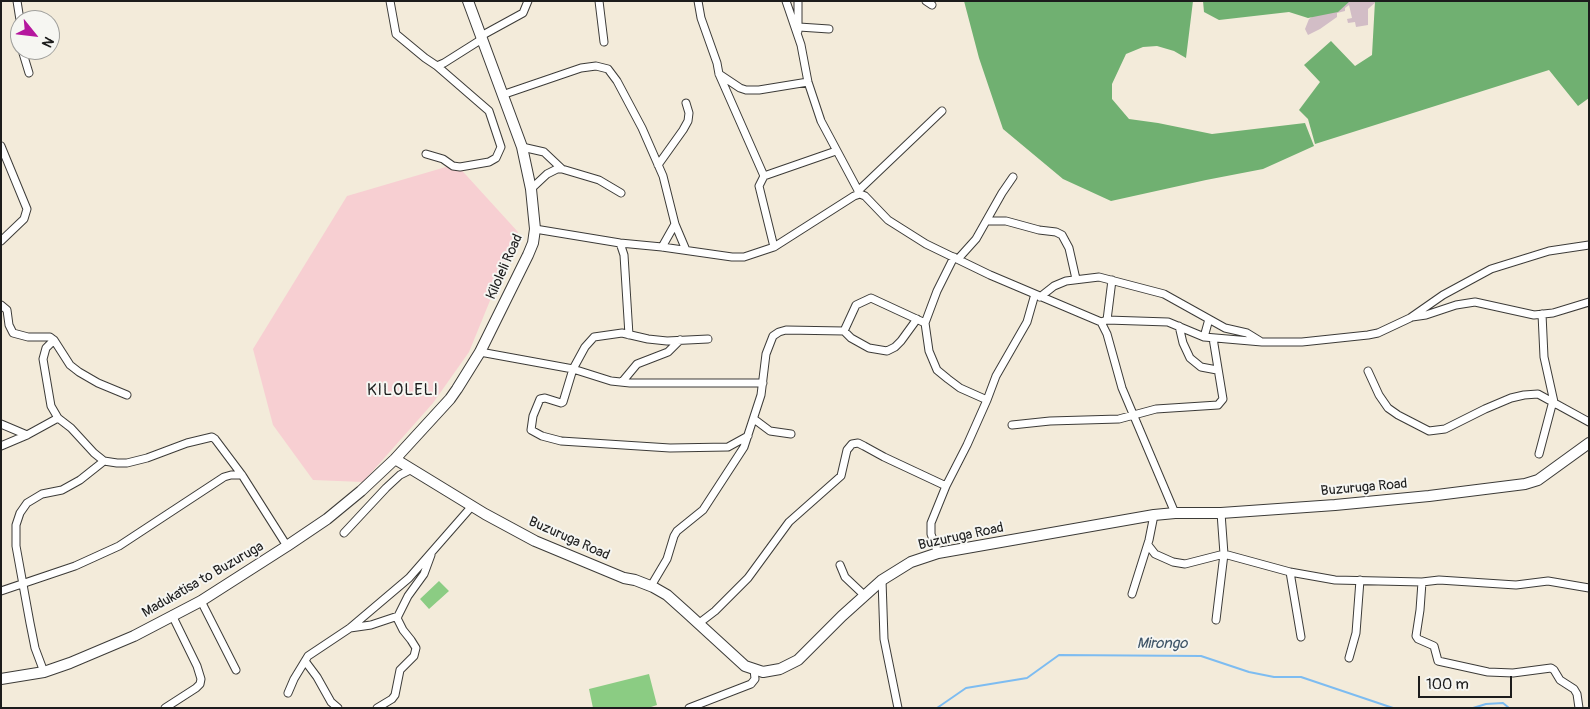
<!DOCTYPE html>
<style>
body{margin:0}
#map{position:relative;width:1590px;height:709px;overflow:hidden;background:#f3ebda;font-family:Pangolin,sans-serif}
canvas{display:block}
.frame{position:absolute;inset:0;border:2px solid #1c1c1c;pointer-events:none}
.north{position:absolute;left:10px;top:10px;width:50px;height:50px;box-sizing:border-box;background:#f6f6f2;border:1px solid #9f9f9c;border-radius:50%;rotate:119deg;font-size:14px;font-weight:700;line-height:20px;text-align:center;color:#1c1c1c}
.north::after{content:'';display:block;margin:auto;width:18px;height:22px;background:#b5179e;clip-path:polygon(50% 0,100% 100%,50% 72%,0 100%)}
.scale{position:absolute;left:1418px;top:676px;width:94px;height:22px;box-sizing:border-box;border:2px solid #1c1c1c;border-top:0;padding-left:6px;font-size:15px;line-height:18px;white-space:nowrap;color:#1c1c1c;-webkit-text-stroke:4px #f6f6f2;paint-order:stroke}
</style>
<div id="map">
<canvas width="1590" height="709"></canvas>
<div class="frame"></div>
<div class="north">N</div>
<div class="scale">100 m</div>
</div>
<script>
const ctx = document.querySelector('canvas').getContext('2d');
ctx.lineJoin = 'round';
function fillPath(path, color) {
  ctx.fillStyle = color;
  ctx.fill(path, 'evenodd');
}
function toPath(rows) {
  const path = new Path2D();
  for (const r of rows) {
    path.moveTo(r[0], r[1]);
    for (let i = 2; i < r.length; i += 2) path.lineTo(r[i], r[i + 1]);
  }
  return path;
}
function stroke(path, color, width, dash) {
  ctx.strokeStyle = color;
  ctx.lineWidth = width;
  ctx.lineCap = dash ? 'butt' : 'round';
  ctx.setLineDash(dash || []);
  ctx.stroke(path);
}
function write(font, color, halo, rows, align = 'center') {
  ctx.font = font + ' Pangolin,sans-serif';
  ctx.lineWidth = 4;
  ctx.setLineDash([]);
  ctx.textBaseline = 'middle';
  ctx.strokeStyle = halo;
  ctx.fillStyle = color;
  for (const [text, x, y, turn = 0] of rows) {
    ctx.save();
    ctx.translate(x, y);
    ctx.rotate((+turn || 0) * Math.PI / 180);
    ctx.textAlign = isNaN(turn) ? turn : align;
    if (halo) ctx.strokeText(text, 0, 0);
    ctx.fillText(text, 0, 0);
    ctx.restore();
  }
}
const built = toPath([
 [456,164,518,232,469,352,433,403,363,482,313,480,273,425,253,349,347,196]
]);
const industrial = toPath([
 [1347,1,1377,1,1368,9,1368,25,1356,27,1355,22,1348,23,1347,19,1352,18,1349,5,1345,8,1345,11,1337,13,1337,17,1320,29,1308,35,1305,29,1309,19,1318,13]
]);
const green = toPath([
 [439,581,449,591,429,609,420,599],
 [649,674,657,705,648,708,593,708,589,689]
]);
const forest = toPath([
 [964,1,1193,1,1186,58,1174,51,1157,46,1143,47,1126,54,1112,84,1112,99,1129,119,1158,123,1212,134,1305,123,1314,146,1263,169,1206,180,1111,201,1063,179,1003,129,979,58],
 [1203,1,1350,1,1338,12,1308,18,1289,12,1219,20,1204,12],
 [1375,1,1589,1,1589,98,1578,106,1549,70,1315,144,1308,119,1299,110,1320,82,1304,65,1331,41,1355,66,1372,55]
]);
const stream = toPath([
 [937,708,966,688,1027,678,1059,655,1201,656,1249,672,1274,677,1301,677,1393,708],
 [1473,708,1486,704,1503,703,1509,708]
]);
const street = toPath([
 [17,1,20,20],
 [390,1,396,34,425,58,437,66,444,63,482,39],
 [599,1,604,42],
 [698,1,701,18,717,63,719,74,764,176],
 [786,1,801,45,808,82,821,121,860,194],
 [798,1,798,31],
 [926,1,932,5],
 [799,27,829,29],
 [481,36,523,13,528,1],
 [22,50,29,73],
 [719,74,740,88,746,90,759,90,808,82],
 [502,95,581,68,596,66,608,69,617,81,642,128,663,176,675,224,686,250],
 [1,146,27,209,24,219,1,241],
 [522,147,544,152,562,169,599,180,621,193],
 [426,154,443,159,453,166,460,167,489,162,496,158,501,147,489,111,437,66],
 [658,165,683,130,688,121,689,113,686,103],
 [531,189,547,174,557,169,562,169],
 [858,191,942,111],
 [987,221,1006,221,1039,230,1056,232,1062,235,1069,248,1076,279],
 [535,229,620,243,662,247,732,257,744,257,774,247,854,196,860,194,865,196,888,220,926,244,990,275,1101,322,1107,334,1122,388,1175,513],
 [620,243,624,255,629,335],
 [662,247,675,224],
 [774,247,759,186,764,176,836,151],
 [954,257,937,291,925,323,929,351,937,370,948,379,960,388,987,400],
 [958,259,976,239,1002,193,1013,177],
 [1040,297,1054,286,1066,281,1099,277,1164,294,1225,328,1247,333,1260,341],
 [1,305,7,310,9,325,13,333,28,337,50,337,54,340,70,365,79,372,98,383,127,395],
 [1542,314,1544,357,1554,402],
 [1412,317,1426,315,1456,305,1475,302,1534,315,1553,313,1589,302],
 [1107,320,1112,280],
 [1101,322,1107,320,1168,322,1204,337,1262,342,1302,342,1368,335,1378,333,1410,318,1443,295,1491,269,1549,251,1589,245],
 [1179,326,1183,343,1190,358,1201,367,1217,370],
 [844,331,851,338,869,348,887,351,895,347,901,341,917,319],
 [1204,337,1209,319],
 [708,339,667,341,648,339,622,333,594,337,585,347,573,369,563,402,561,403,545,398,540,399,533,416,531,430,542,436,561,441,670,448,728,447,748,436],
 [54,340,46,348,43,359,51,406,58,418,71,428,94,453,104,461,117,463,127,463,147,458,187,443,212,437,215,439,242,475,287,546],
 [480,352,573,369,611,381,630,383,763,383],
 [1368,371,1379,395,1388,408,1398,415,1429,431,1445,429,1485,409,1511,398,1524,395,1538,394,1589,422],
 [622,382,637,364,668,352,680,340],
 [754,419,770,431,791,434],
 [1,424,27,435],
 [1012,425,1050,421,1119,419,1156,409,1218,405,1223,399,1213,338],
 [1,446,27,435,58,418],
 [1539,454,1553,401],
 [344,533,386,488,400,475,410,470],
 [1148,545,1155,554,1173,562,1185,564,1224,554,1290,572,1335,580,1422,582,1439,580,1516,585,1548,581,1589,588],
 [938,553,931,534,931,523,946,486,967,445,987,400,996,376,1027,322,1035,294],
 [840,565,845,577,864,595],
 [1290,572,1301,637],
 [882,580,884,639,898,708],
 [1422,582,1420,610,1416,636,1418,639,1434,646,1438,661,1488,672,1513,673,1551,668,1554,670,1560,680,1574,689,1577,694,1579,708],
 [651,586,667,559,674,536,677,531,703,510,744,447,761,395,766,354,773,336,779,332,786,330,844,331,856,305,871,298,925,323],
 [1,591,75,566,119,546,224,477,231,475,242,475],
 [1132,594,1149,540,1154,515],
 [201,601,236,670],
 [1216,620,1224,554,1221,513],
 [698,624,715,611,748,578,789,522,841,476,847,450,852,444,858,443,864,446,884,457,946,486],
 [350,628,371,625,398,616],
 [1349,658,1356,633,1360,580],
 [305,661,317,677,331,702,338,708],
 [44,672,35,648,30,623,16,546,16,525,20,513,27,503,42,494,62,490,80,480,104,461],
 [288,693,294,679,308,656,350,628,409,578,472,506],
 [165,708,196,688,200,684,201,679,197,666,172,615],
 [377,708,392,699,395,695,400,670,414,656,416,648,411,640,403,630,397,618,408,596,424,574,431,555],
 [689,708,751,684,755,679,754,669]
]);
const secondary = toPath([
 [395,459,485,514,535,541,624,578,635,580,653,587,667,595,686,612,745,666,763,672,780,669,798,660,842,616,882,580,911,562,938,553,1154,515,1175,513,1221,513,1335,505,1429,496,1525,484,1538,480,1589,443],
 [1,679,44,672,70,663,134,636,201,601,287,546,327,519,361,491,395,459,450,399,457,389,480,352,528,255,533,243,535,229,531,189,522,147,468,1]
]);
const streetNames = [
 ["Kiloleli Road",505,267,-66],
 ["Buzuruga Road",1364,488,-5],
 ["Buzuruga Road",961,537,-12],
 ["Buzuruga Road",569,539,24],
 ["Madukatisa to Buzuruga",203,580,-30]
];
const waterNames = [
 ["Mirongo",1162,644]
];
const quarterNames = [
 ["KILOLELI",403,391]
];
fillPath(built, '#f7cfd2');
fillPath(industrial, '#d2bdc6');
fillPath(green, '#8bcc83');
fillPath(forest, '#70b071');
stroke(stream, '#7dbcf1', 2);
stroke(street, '#3c3b38', 9);
stroke(secondary, '#3c3b38', 12);
stroke(street, '#fff', 7);
stroke(secondary, '#fff', 10);
write('14px', '#1c1c1c', '#f6f6f2', streetNames);
write('italic 15px', '#3e5467', '#f6f6f2', waterNames);
ctx.letterSpacing = '1px';
write('16px', '#1c1c1c', '#f6f6f2', quarterNames);
ctx.letterSpacing = '0px';
</script>
